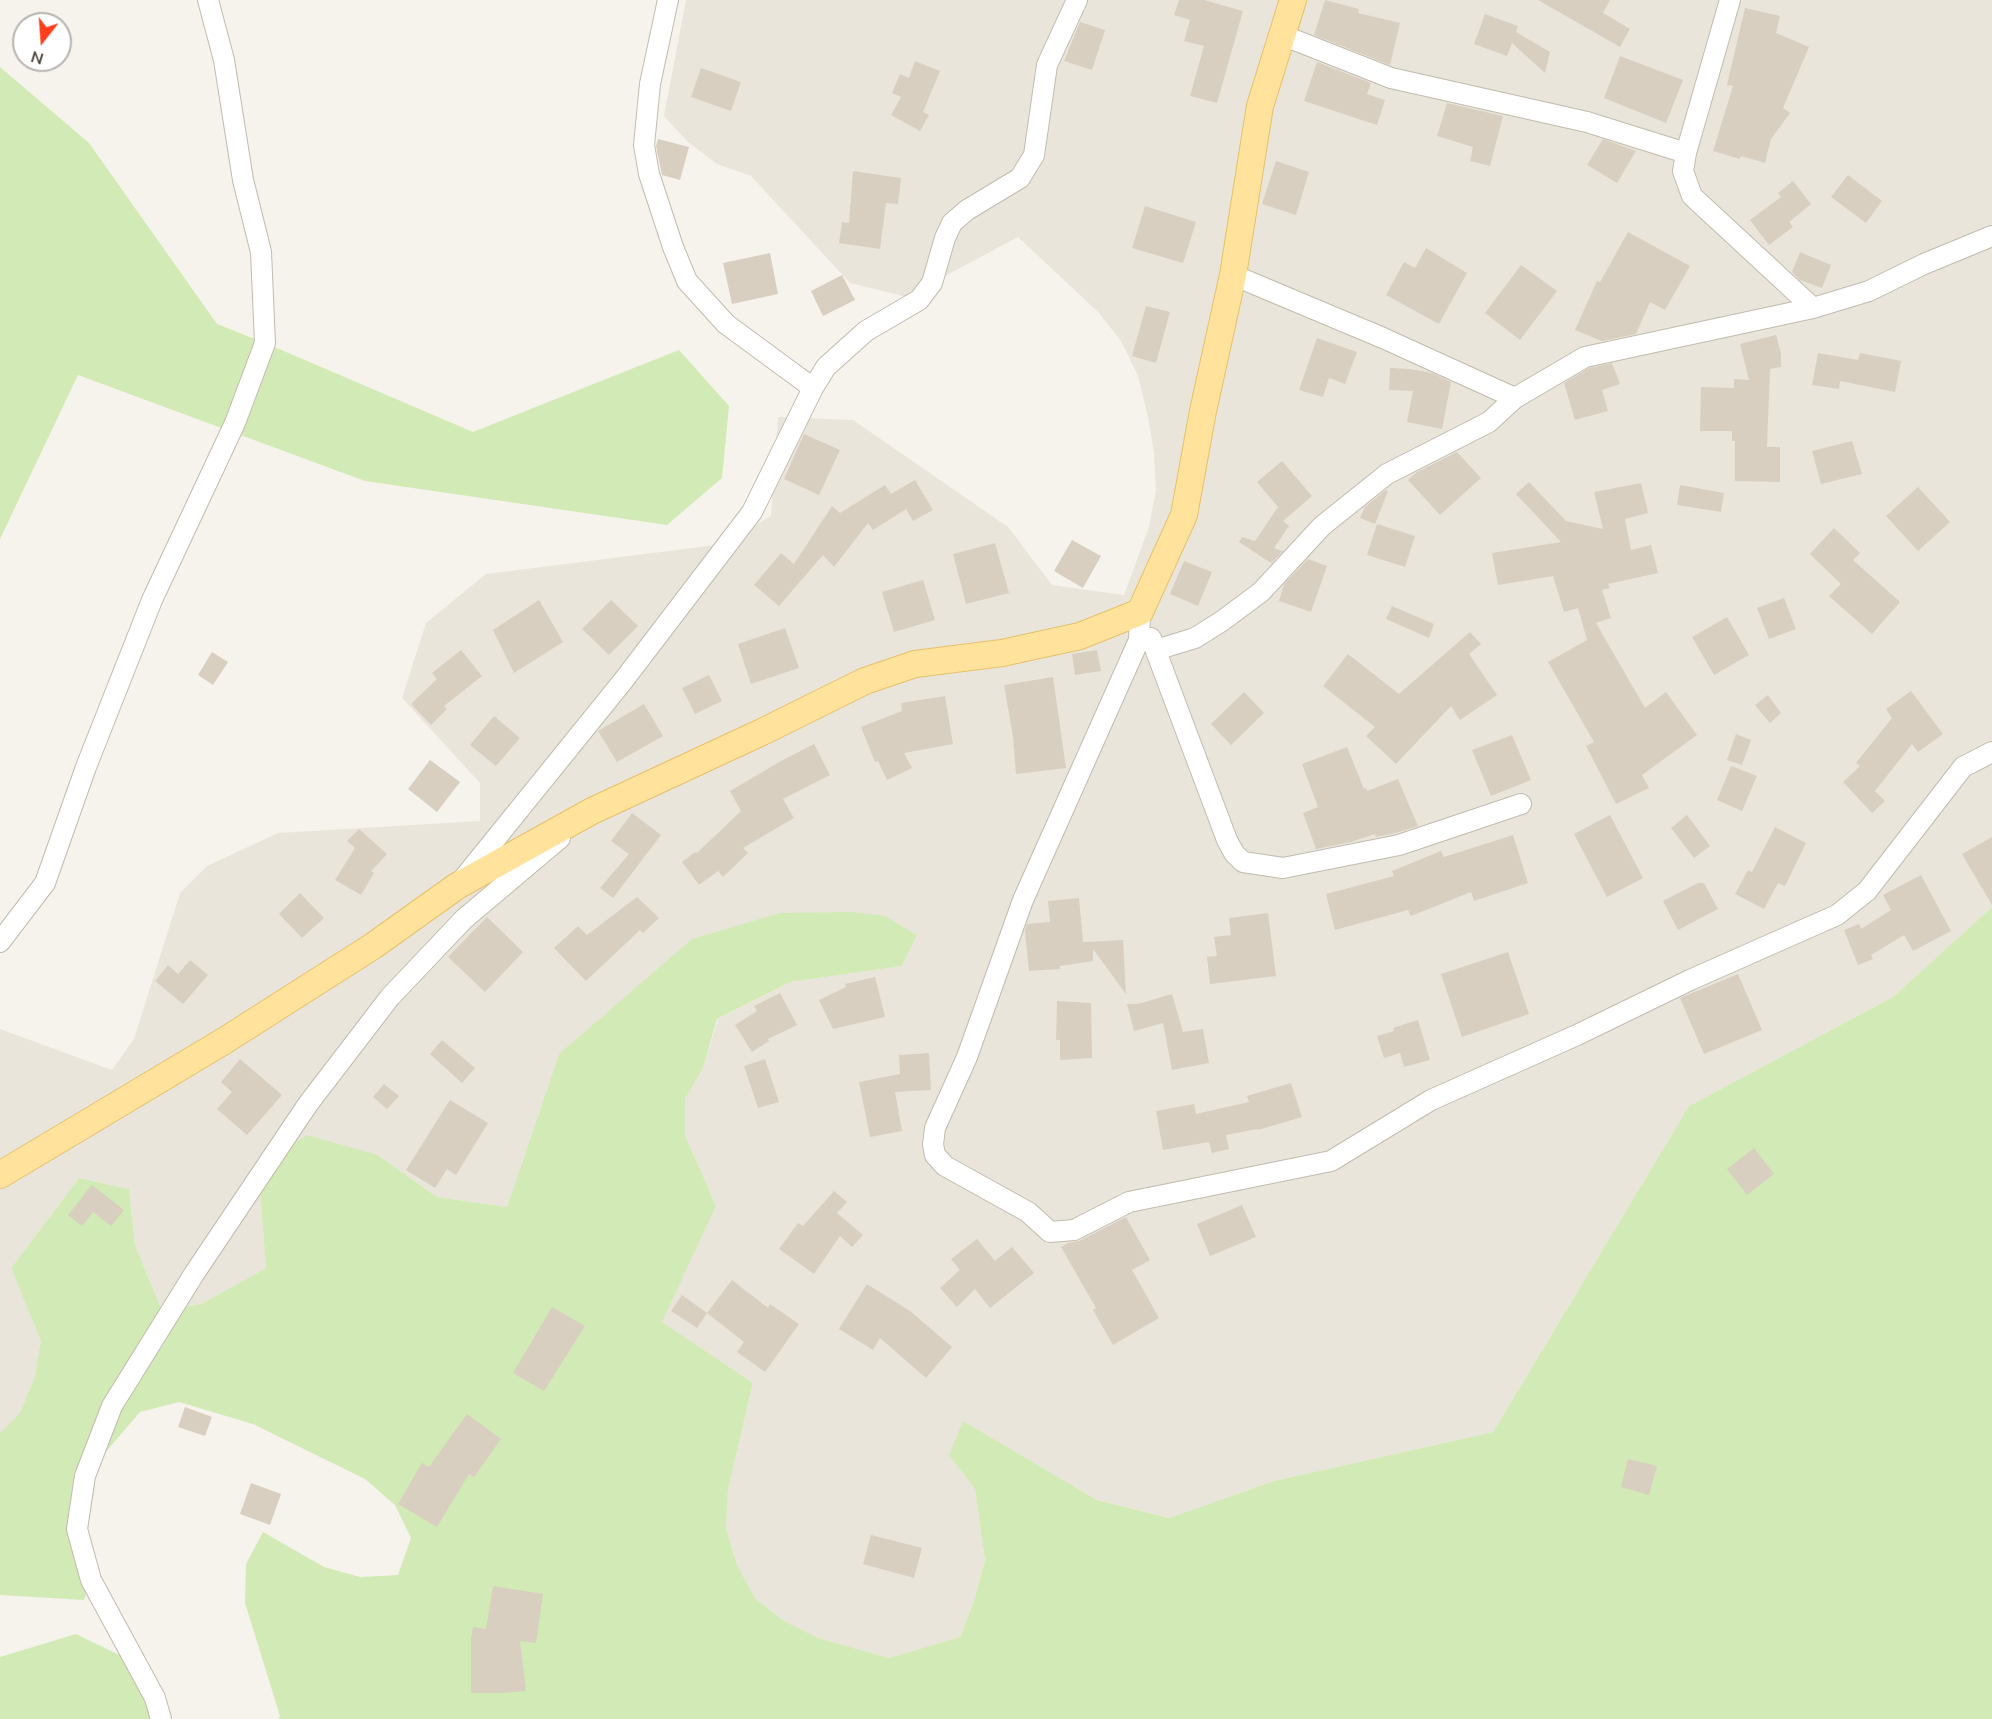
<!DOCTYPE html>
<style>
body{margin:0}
#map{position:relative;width:1992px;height:1719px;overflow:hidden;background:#f6f3ec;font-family:"Nunito Sans",sans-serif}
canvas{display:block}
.north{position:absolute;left:12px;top:12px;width:60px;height:60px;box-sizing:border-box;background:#fff;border:2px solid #b7b4b0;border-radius:50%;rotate:197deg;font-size:16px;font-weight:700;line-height:24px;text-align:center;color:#4b4439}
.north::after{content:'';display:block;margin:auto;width:21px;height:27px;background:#fc3f1d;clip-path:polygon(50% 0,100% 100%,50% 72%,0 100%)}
</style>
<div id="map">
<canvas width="1992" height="1719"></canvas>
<div class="north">N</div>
</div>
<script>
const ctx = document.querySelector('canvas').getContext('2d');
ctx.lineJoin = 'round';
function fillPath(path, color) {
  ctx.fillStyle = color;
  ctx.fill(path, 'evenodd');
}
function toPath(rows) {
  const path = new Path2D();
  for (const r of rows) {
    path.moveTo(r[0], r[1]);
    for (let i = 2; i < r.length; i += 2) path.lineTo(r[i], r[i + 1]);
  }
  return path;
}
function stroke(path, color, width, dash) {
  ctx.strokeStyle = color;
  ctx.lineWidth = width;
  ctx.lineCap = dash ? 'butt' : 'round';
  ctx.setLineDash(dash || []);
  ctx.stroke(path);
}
const residential = toPath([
 [686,0,1992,0,1992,907,1893,997,1689,1106,1493,1432,1274,1481,1169,1518,1097,1500,964,1422,950,1455,975,1489,985,1560,975,1598,960,1637,889,1658,818,1638,784,1621,755,1598,737,1565,726,1528,728,1489,753,1383,661,1322,716,1206,685,1135,685,1099,703,1068,718,1019,790,982,902,966,917,935,559,1054,507,1207,437,1197,378,1155,260,1192,266,1268,201,1304,162,1311,135,1245,129,1189,79,1178,11,1268,42,1341,35,1376,20,1413,0,1433,0,1029,112,1070,134,1039,180,893,207,866,278,833,480,821,480,783,402,698,426,623,486,574,724,544,771,516,778,417,853,420,1008,527,1052,585,1124,595,1149,527,1156,490,1154,452,1148,417,1138,376,1121,341,1098,312,1018,237,932,283,919,300,850,283,751,176,717,164,688,142,664,116]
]);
const green = toPath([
 [0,67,89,143,217,324,265,343,473,432,679,350,729,406,722,478,667,525,365,481,78,375,0,539],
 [1992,907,1992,1719,278,1719,280,1716,245,1603,246,1564,263,1532,324,1567,360,1577,398,1575,411,1538,395,1505,365,1479,253,1424,179,1402,140,1412,85,1476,77,1529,91,1580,84,1600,0,1595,0,1433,20,1413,35,1376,41,1341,11,1268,79,1178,129,1189,135,1245,162,1311,201,1304,266,1268,260,1192,274,1157,307,1135,378,1155,437,1197,507,1207,559,1054,692,939,780,913,851,912,885,916,917,935,902,966,790,982,717,1019,703,1068,685,1099,685,1135,716,1206,662,1322,753,1383,728,1489,726,1528,737,1565,755,1598,784,1621,818,1638,889,1658,960,1637,975,1598,985,1560,975,1489,949,1455,963,1421,1097,1500,1169,1518,1274,1481,1493,1432,1689,1106,1893,997],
 [76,1634,138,1664,161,1719,0,1719,0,1657]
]);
const building = toPath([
 [1179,0,1204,0,1243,11,1217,103,1190,96,1204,46,1184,41,1190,20,1174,15],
 [1325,0,1359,9,1358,13,1400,23,1390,65,1314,35],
 [1538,0,1610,0,1603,13,1630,29,1620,47],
 [1745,8,1780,16,1776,33,1809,47,1783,108,1790,113,1771,139,1765,163,1741,156,1740,159,1713,151,1733,86,1727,85],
 [1485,14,1518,26,1516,32,1550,52,1545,73,1512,43,1507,56,1474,44],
 [1080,22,1105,30,1092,70,1064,61],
 [1620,56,1683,80,1666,123,1604,98],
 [915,61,940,71,923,112,929,115,920,131,891,115,901,97,892,93,900,74,909,78],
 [1317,62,1371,83,1367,94,1385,100,1377,125,1304,101],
 [701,68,741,82,731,111,691,97],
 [1447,103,1503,116,1490,166,1470,161,1473,147,1437,136],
 [658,139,689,147,680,180,662,175,656,146],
 [1603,139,1636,151,1617,183,1587,165],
 [1276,161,1309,172,1296,215,1262,204],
 [853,171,901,178,898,204,886,203,880,249,839,243,842,222,849,223],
 [1848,175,1882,201,1866,223,1831,197],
 [1793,181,1811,204,1789,222,1793,227,1769,245,1750,220,1781,197,1778,193],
 [1145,206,1196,222,1183,263,1132,248],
 [1628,232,1690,266,1665,310,1650,302,1636,334,1602,341,1575,330,1597,281,1600,282],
 [1426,248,1467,273,1439,324,1386,295,1404,262,1415,268],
 [1800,252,1831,265,1822,288,1800,280,1792,272],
 [770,253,778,294,732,304,723,263],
 [1521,265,1557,291,1520,340,1485,313],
 [842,275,855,300,823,316,811,291],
 [1146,306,1170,312,1156,363,1132,356],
 [1776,335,1781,353,1781,367,1770,369,1767,447,1780,447,1780,482,1735,481,1735,441,1732,441,1732,431,1700,431,1701,387,1734,388,1734,379,1749,380,1740,344],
 [1317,338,1357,352,1345,384,1329,378,1323,397,1299,390],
 [1818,353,1858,360,1860,353,1901,361,1895,392,1840,381,1839,389,1812,385],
 [1612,363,1620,384,1602,390,1608,411,1575,420,1564,383,1589,368],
 [1390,368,1410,369,1432,373,1451,382,1442,429,1407,422,1413,391,1389,390],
 [804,434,840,450,819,495,784,479],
 [1852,441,1862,474,1821,484,1812,451],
 [1457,452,1481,478,1440,515,1408,480,1417,472],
 [1282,461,1312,496,1283,521,1289,526,1274,548,1283,551,1271,563,1239,542,1242,537,1255,541,1278,507,1257,482],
 [915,480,933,510,913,521,906,509,873,530,868,523,834,567,823,555,779,606,754,585,781,553,794,564,832,506,840,513,885,485,891,494],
 [1529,482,1566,521,1603,529,1594,492,1641,483,1648,513,1625,519,1631,550,1651,545,1658,573,1608,584,1610,588,1602,590,1611,618,1596,623,1645,708,1666,692,1697,735,1642,775,1649,788,1616,804,1586,746,1594,742,1548,662,1587,640,1578,608,1564,612,1553,576,1498,585,1492,553,1561,542,1516,494],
 [1680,485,1724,493,1721,512,1677,505],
 [1918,487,1950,522,1918,551,1886,516],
 [1386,490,1388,491,1375,524,1360,518,1365,507],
 [1377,524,1415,536,1405,567,1367,555],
 [1834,528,1860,553,1853,560,1900,602,1872,634,1829,596,1841,584,1810,554],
 [1072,540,1101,556,1083,588,1054,571],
 [995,543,1009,593,966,604,953,554],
 [1308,559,1327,566,1311,612,1279,601,1284,584],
 [1184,561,1212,572,1198,606,1170,594],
 [923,580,935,620,894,632,882,592],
 [1784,598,1796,629,1769,639,1757,608],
 [539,600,563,642,514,673,493,630],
 [611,600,638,626,609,655,582,629],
 [1392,606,1434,624,1429,638,1386,619],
 [1727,617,1749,655,1714,675,1692,637],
 [785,628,799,668,751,684,738,644],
 [1470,632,1481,644,1469,654,1497,695,1460,720,1451,706,1396,764,1366,736,1375,727,1323,686,1348,654,1399,694],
 [461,650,482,676,444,706,447,709,431,725,411,704,437,679,432,673],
 [1097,650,1101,671,1075,675,1072,654],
 [212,652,228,662,213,685,198,675],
 [709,675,722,701,695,714,682,688],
 [1053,677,1066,768,1016,774,1013,737,1004,685],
 [1911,691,1943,734,1918,752,1912,744,1875,791,1885,801,1872,813,1843,782,1860,766,1856,763,1892,718,1886,709],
 [1244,692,1264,713,1231,745,1211,724],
 [1768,695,1781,713,1770,723,1755,705],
 [945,696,953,744,904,753,912,768,887,780,878,761,875,762,861,727,902,711,901,703],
 [644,704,663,736,617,762,598,731],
 [494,716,520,738,496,766,470,745],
 [1736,734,1751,740,1742,765,1727,760],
 [1512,735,1531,780,1491,796,1472,750],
 [814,744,830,775,783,799,794,818,743,848,748,853,723,877,718,871,699,885,682,862,695,852,697,853,741,811,730,791,781,761],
 [1347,747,1364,789,1366,788,1367,791,1398,779,1418,826,1396,833,1376,837,1375,834,1351,842,1316,849,1303,813,1318,807,1302,764],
 [430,760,460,782,437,812,408,789],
 [1731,766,1757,776,1742,811,1717,800],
 [632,813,661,835,613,898,600,888,629,854,611,841],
 [1610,815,1643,878,1607,897,1574,834],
 [1687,815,1710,846,1694,858,1671,828],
 [1775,827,1806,843,1785,886,1778,883,1764,909,1735,894,1748,870,1752,872],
 [359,829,387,854,371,871,374,873,361,895,335,880,355,848,347,841],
 [1513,835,1528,883,1474,901,1471,892,1411,916,1408,910,1335,930,1326,894,1394,876,1392,871,1441,851,1444,857],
 [1992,837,1992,905,1962,854],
 [1921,875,1951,931,1913,951,1904,935,1871,955,1873,959,1858,965,1844,930,1859,924,1861,929,1891,910,1883,895],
 [1698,883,1704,883,1718,909,1678,930,1663,901],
 [300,893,324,918,302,938,279,914],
 [637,897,659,918,643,933,640,930,586,981,554,948,578,926,587,935],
 [1079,898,1083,942,1123,940,1126,994,1093,949,1093,961,1060,966,1060,969,1029,971,1025,931,1027,924,1050,922,1048,901],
 [1268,913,1276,976,1210,984,1207,957,1217,956,1214,937,1231,935,1229,918],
 [487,917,523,952,485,992,448,957],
 [1508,952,1529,1014,1462,1037,1441,974],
 [190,960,208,975,183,1004,155,981,168,965,178,974],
 [1738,974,1762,1030,1704,1054,1680,998],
 [875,977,885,1017,833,1029,819,1000,846,987,845,984],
 [780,993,797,1025,768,1039,769,1041,752,1052,735,1025,757,1011,754,1006],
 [1172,994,1183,1032,1203,1029,1209,1063,1172,1070,1163,1023,1134,1031,1127,1004,1138,1004],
 [1057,1001,1091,1003,1092,1058,1060,1060,1060,1040,1056,1040],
 [1418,1020,1430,1060,1404,1067,1400,1053,1384,1058,1377,1036,1394,1031,1393,1028],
 [442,1040,475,1068,462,1083,430,1054],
 [929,1053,931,1090,895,1092,902,1131,870,1137,859,1082,900,1074,899,1055],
 [240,1059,282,1095,247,1135,217,1109,232,1092,221,1082],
 [765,1059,779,1102,758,1108,744,1066],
 [1291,1083,1302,1117,1258,1130,1257,1129,1226,1135,1229,1149,1212,1153,1209,1142,1163,1150,1156,1111,1194,1104,1196,1114,1249,1102,1247,1096],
 [384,1084,399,1096,387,1109,373,1097],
 [450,1100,488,1123,456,1175,447,1169,435,1188,406,1170],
 [1754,1148,1774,1174,1747,1195,1727,1169],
 [92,1185,124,1210,111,1226,93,1212,82,1226,68,1215],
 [834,1191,847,1202,837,1213,863,1235,852,1247,840,1236,814,1274,779,1249,798,1223,803,1226],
 [1242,1205,1256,1237,1210,1256,1197,1224],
 [1126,1217,1150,1260,1132,1270,1159,1318,1113,1345,1093,1310,1096,1308,1061,1247,1068,1243,1079,1241],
 [977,1239,995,1261,1012,1247,1034,1273,990,1308,975,1289,957,1307,940,1288,960,1270,951,1259],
 [732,1280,768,1308,770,1304,799,1324,765,1372,737,1352,744,1342,707,1313,697,1328,671,1311,682,1295,707,1313],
 [867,1284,910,1311,952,1347,926,1378,880,1338,873,1350,839,1329],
 [552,1307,585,1326,544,1391,513,1373],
 [185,1407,212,1417,205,1436,178,1427],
 [467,1414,501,1439,474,1477,469,1474,437,1527,398,1504,422,1463,429,1467],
 [1628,1459,1657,1466,1649,1495,1621,1487],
 [251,1483,281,1494,270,1525,240,1514],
 [871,1535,922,1548,914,1578,863,1564],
 [493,1586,543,1594,536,1643,520,1641,526,1691,501,1693,471,1693,471,1638,473,1627,486,1629]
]);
const minor = toPath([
 [668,0,650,84,644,145,649,174,673,247,687,281,726,324,813,388],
 [1730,0,1686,153,1683,171,1692,196,1813,308],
 [1282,35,1391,78,1587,122,1686,153],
 [1233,275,1383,338,1515,398],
 [1140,612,1139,640,1023,900,967,1057,935,1128,933,1144,935,1155,945,1166,1028,1212,1050,1232,1074,1230,1129,1202,1331,1161,1431,1100,1577,1035,1690,980,1837,915,1867,891,1963,767,1992,752],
 [1151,638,1227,840,1234,853,1243,862,1283,868,1399,845,1521,804],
 [1156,650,1195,638,1222,621,1261,592,1322,526,1387,474,1489,422,1515,398,1585,357,1813,308,1869,291,1924,264,1992,236],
 [463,879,623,681,752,512,813,388,826,367,866,331,919,300,932,283,945,238,952,223,967,210,1020,178,1034,155,1047,65,1077,0],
 [0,942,45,883,86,767,152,600,235,423,265,343,261,252,243,180,224,60,208,0],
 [161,1719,155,1698,91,1580,77,1529,85,1476,112,1406,194,1274,308,1104,390,997,464,919,560,838]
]);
const major = toPath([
 [0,1175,224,1041,373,946,457,886,592,811,762,732,865,681,915,664,1002,653,1080,636,1140,612,1184,515,1203,411,1233,275,1260,106,1293,0]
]);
fillPath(residential, '#eae5da');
fillPath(green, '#d2eab5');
fillPath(building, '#d8cfc1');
stroke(minor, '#c2bbae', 22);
stroke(major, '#e6c16a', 28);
stroke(minor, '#fff', 20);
stroke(major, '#ffe39c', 26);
</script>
